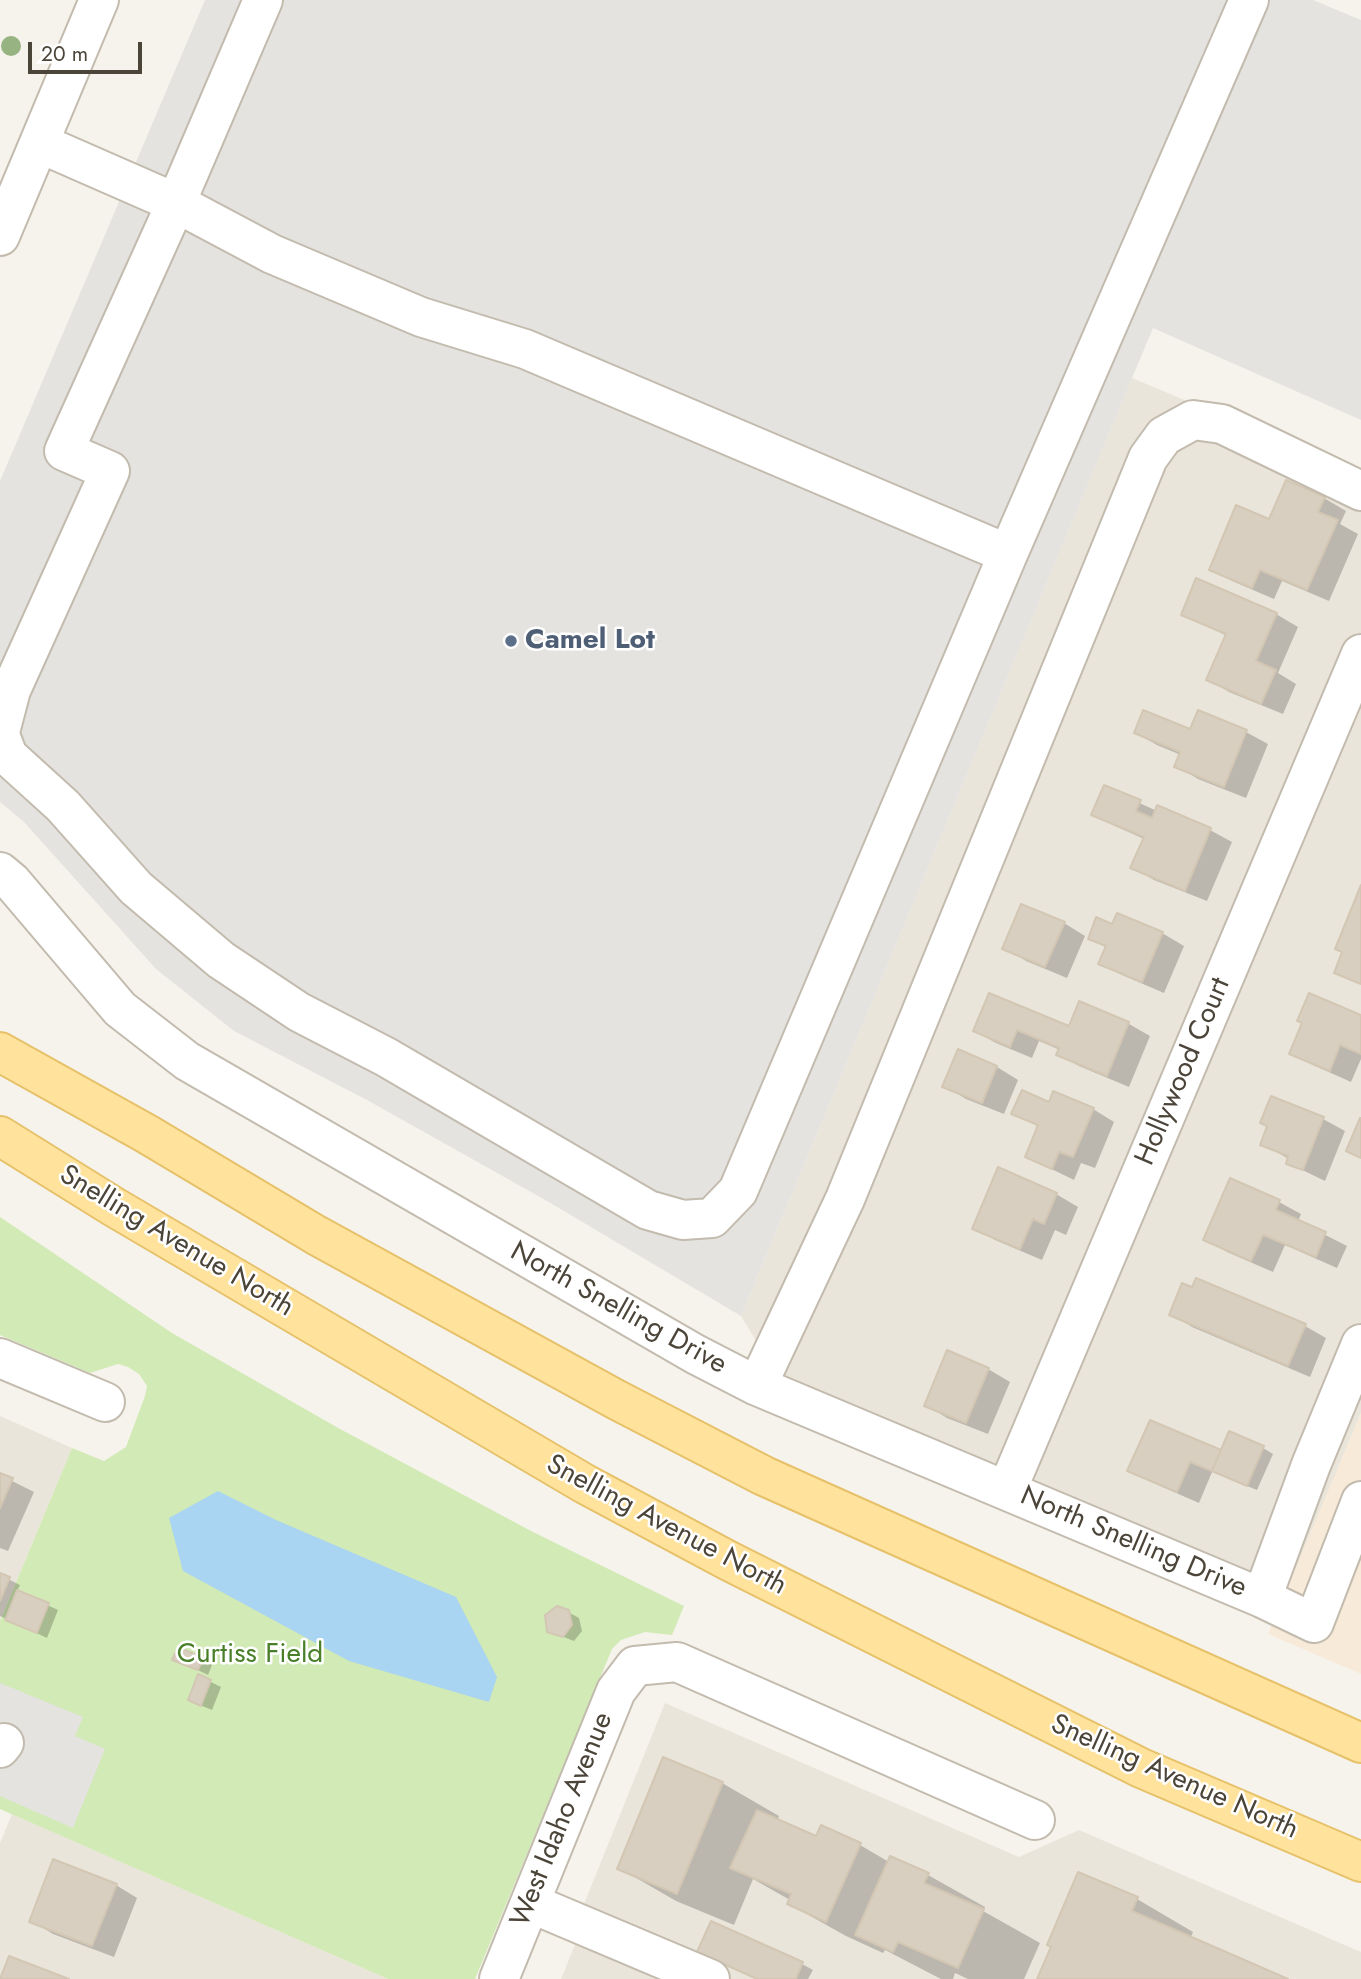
<!DOCTYPE html>
<style>
body{margin:0}
#map{position:relative;width:1361px;height:1979px;overflow:hidden;background:#f6f3ec;font-family:Jost,sans-serif}
canvas{display:block}
.scale{position:absolute;left:28px;top:42px;width:114px;height:32px;box-sizing:border-box;border:4px solid #4b4439;border-top:0;padding-left:9px;font-size:21px;line-height:24px;white-space:nowrap;color:#4b4439;-webkit-text-stroke:5px #fff;paint-order:stroke}
</style>
<div id="map">
<canvas width="1361" height="1979"></canvas>
<div class="scale">20 m</div>
</div>
<script>
const ctx = document.querySelector('canvas').getContext('2d');
ctx.lineJoin = 'round';
function fillPath(path, color) {
  ctx.fillStyle = color;
  ctx.fill(path, 'evenodd');
}
function toPath(rows) {
  const path = new Path2D();
  for (const r of rows) {
    path.moveTo(r[0], r[1]);
    for (let i = 2; i < r.length; i += 2) path.lineTo(r[i], r[i + 1]);
  }
  return path;
}
function stroke(path, color, width, dash) {
  ctx.strokeStyle = color;
  ctx.lineWidth = width;
  ctx.lineCap = dash ? 'butt' : 'round';
  ctx.setLineDash(dash || []);
  ctx.stroke(path);
}
function write(font, color, halo, rows, align = 'center') {
  ctx.font = font + ' Jost,sans-serif';
  ctx.lineWidth = 5;
  ctx.setLineDash([]);
  ctx.textBaseline = 'middle';
  ctx.strokeStyle = halo;
  ctx.fillStyle = color;
  for (const [text, x, y, turn = 0] of rows) {
    ctx.save();
    ctx.translate(x, y);
    ctx.rotate((+turn || 0) * Math.PI / 180);
    ctx.textAlign = isNaN(turn) ? turn : align;
    if (halo) ctx.strokeText(text, 0, 0);
    ctx.fillText(text, 0, 0);
    ctx.restore();
  }
}
const residential = toPath([
 [1132,378,1361,474,1361,1413,1287,1590,778,1377,741,1316],
 [0,1416,72,1448,0,1621],
 [665,1703,1019,1857,1079,1830,1361,1952,1361,1979,561,1979,576,1942,580,1914],
 [12,1814,388,1979,0,1979,0,1843]
]);
const commercial = toPath([
 [1361,1413,1361,1674,1268,1634]
]);
const green = toPath([
 [0,1217,172,1333,340,1429,533,1532,684,1606,672,1635,645,1632,621,1640,612,1649,475,1979,388,1979,0,1809,0,1621,72,1448,104,1461,126,1447,145,1396,147,1386,139,1374,128,1367,118,1364,90,1373,0,1335]
]);
const parking = toPath([
 [205,0,1313,0,1361,20,1361,420,1153,328,741,1316,547,1201,367,1100,234,1031,156,969,24,822,0,802,0,481],
 [0,1683,83,1717,75,1736,105,1749,73,1828,0,1796]
]);
const water = toPath([
 [218,1491,276,1520,456,1597,497,1677,489,1702,349,1661,183,1571,169,1518]
]);
const shadow = toPath([
 [1324,498,1346,511,1340,524,1358,534,1329,601,1282,581,1274,599,1232,581,1211,569,1269,522],
 [1183,614,1276,614,1298,627,1278,673,1296,684,1283,714,1229,692,1208,679,1227,636],
 [1199,713,1246,732,1268,744,1246,798,1198,779,1177,766,1181,755,1157,745,1136,733,1191,731],
 [1104,787,1157,811,1210,830,1232,842,1207,901,1154,880,1132,867,1144,839,1115,826,1093,814],
 [1064,923,1085,936,1067,978,1026,961,1005,948],
 [1113,927,1162,933,1184,946,1164,993,1122,975,1101,963,1107,948,1090,938],
 [1080,1003,1129,1024,1150,1036,1129,1087,1079,1066,1058,1054,1060,1050,1039,1041,1032,1058,996,1043,975,1031,1070,1028],
 [1361,1017,1361,1059,1351,1082,1313,1065,1292,1053],
 [959,1052,997,1067,1018,1080,1004,1114,966,1099,945,1086],
 [1272,1098,1323,1119,1345,1131,1325,1181,1288,1163,1289,1159,1262,1144,1268,1127],
 [1050,1104,1093,1109,1114,1122,1095,1168,1081,1163,1074,1180,1027,1157,1039,1127,1013,1113],
 [1056,1194,1078,1207,1066,1235,1055,1230,1042,1260,995,1240,974,1228],
 [1279,1202,1301,1214,1298,1221,1347,1246,1337,1268,1285,1245,1273,1272,1227,1252,1206,1239],
 [1171,1314,1305,1326,1326,1338,1310,1377,1192,1327],
 [988,1369,1010,1382,988,1434,947,1418,926,1405],
 [1263,1448,1273,1454,1257,1490,1212,1472,1199,1503,1151,1482,1130,1470,1220,1452],
 [0,1475,34,1492,8,1551,0,1548],
 [0,1575,20,1585,17,1591,58,1610,47,1638,0,1616],
 [568,1612,579,1618,582,1631,574,1641,548,1631],
 [175,1659,202,1659,212,1665,208,1675],
 [199,1676,221,1687,212,1710,200,1705],
 [722,1783,779,1816,777,1821,817,1838,860,1845,889,1862,891,1858,928,1875,985,1907,983,1911,1040,1943,1024,1979,968,1979,955,1973,953,1979,941,1979,885,1950,883,1953,846,1936,789,1904,790,1900,753,1879,734,1925,676,1901,619,1868],
 [116,1885,137,1898,114,1957,53,1934,32,1921],
 [1137,1899,1193,1932,1190,1939,1284,1979,1039,1979],
 [712,1923,802,1964,813,1970,808,1979,758,1979]
]);
const building = toPath([
 [1286,480,1325,497,1318,512,1338,520,1307,590,1260,570,1252,588,1209,570,1236,505,1269,519,1286,480],
 [1196,578,1277,613,1256,661,1276,670,1261,704,1206,680,1226,634,1181,615,1196,578],
 [1143,710,1190,729,1198,710,1247,730,1224,787,1174,767,1180,752,1134,733,1143,710],
 [1104,785,1141,800,1136,811,1152,818,1157,805,1211,828,1185,891,1130,868,1144,837,1091,815,1104,785],
 [1361,885,1361,984,1334,973,1342,952,1335,949,1361,885],
 [1021,904,1065,922,1045,967,1002,949,1021,904],
 [1117,913,1163,932,1142,982,1098,964,1106,946,1088,939,1096,917,1112,924,1117,913],
 [989,993,1069,1026,1079,1001,1129,1022,1107,1076,1056,1055,1059,1048,1017,1030,1010,1047,973,1031,989,993],
 [1309,993,1361,1015,1361,1054,1340,1045,1330,1071,1289,1054,1302,1023,1297,1021,1309,993],
 [958,1049,997,1066,982,1103,942,1087,958,1049],
 [1022,1090,1049,1102,1053,1091,1094,1108,1073,1157,1059,1152,1052,1169,1025,1157,1038,1125,1011,1114,1022,1090],
 [1271,1096,1324,1117,1303,1170,1286,1164,1288,1156,1260,1145,1267,1126,1260,1123,1271,1096],
 [1360,1118,1361,1118,1361,1158,1346,1151,1360,1118],
 [998,1167,1057,1193,1044,1224,1033,1219,1020,1249,972,1229,998,1167],
 [1230,1178,1280,1200,1276,1210,1326,1232,1316,1257,1263,1235,1251,1261,1203,1240,1230,1178],
 [1196,1278,1306,1324,1288,1366,1169,1315,1182,1283,1192,1287,1196,1278],
 [947,1350,989,1368,966,1423,924,1406,947,1350],
 [1150,1420,1221,1450,1212,1471,1190,1462,1177,1492,1127,1471,1150,1420],
 [1229,1431,1264,1446,1247,1486,1212,1471,1229,1431],
 [0,1473,13,1478,0,1508,0,1473],
 [0,1573,10,1577,0,1601,0,1573],
 [17,1590,49,1603,37,1633,5,1620,17,1590],
 [557,1606,569,1610,572,1625,563,1637,547,1632,545,1615,557,1606],
 [178,1647,203,1658,198,1670,172,1660,178,1647],
 [198,1674,211,1680,201,1706,188,1700,198,1674],
 [663,1757,723,1782,677,1894,617,1869,663,1757],
 [757,1810,816,1836,821,1825,861,1843,826,1922,787,1904,791,1894,730,1868,757,1810],
 [890,1856,929,1873,924,1883,984,1909,958,1968,898,1942,893,1952,855,1935,890,1856],
 [53,1859,117,1884,92,1946,29,1922,53,1859],
 [1078,1872,1138,1897,1132,1911,1288,1979,1037,1979,1051,1947,1047,1945,1078,1872],
 [711,1921,803,1962,796,1979,757,1979,697,1952,711,1921],
 [9,1956,69,1979,0,1979,9,1956]
]);
const minor = toPath([
 [39,143,176,203,272,254,421,317,525,349,1008,554],
 [0,236,99,0],
 [0,732,11,690,110,471,64,451,176,203,263,0],
 [0,735,8,756,63,806,136,888,221,960,299,1012,386,1057,648,1210,683,1220,712,1218,738,1191,1008,554,1249,0],
 [0,872,12,882,120,1009,187,1061,695,1354,757,1386,1262,1598,1314,1623,1361,1501],
 [0,1358,105,1402],
 [757,1386,845,1199,1148,458,1164,436,1193,420,1222,424,1361,491],
 [1007,1490,1361,654],
 [1262,1598,1311,1465,1361,1344],
 [0,1748,4,1743],
 [530,1903,710,1979],
 [499,1979,616,1691,635,1666,677,1662,1035,1820]
]);
const major = toPath([
 [0,1052,147,1134,316,1235,617,1400,764,1476,1361,1743],
 [0,1136,114,1207,585,1484,729,1561,1141,1768,1361,1862]
]);
const trees = [
 [11,46]
];
const markers = [
 [511,641,7,"#5c6f8a"]
];
const serviceNames = [
 ["Camel Lot",525,641]
];
const streetNames = [
 ["Hollywood Court",1184,1072,-67],
 ["Snelling Avenue North",176,1242,31],
 ["North Snelling Drive",618,1309,29],
 ["Snelling Avenue North",666,1526,28],
 ["North Snelling Drive",1133,1543,23],
 ["Snelling Avenue North",1174,1778,24],
 ["West Idaho Avenue",563,1820,-68]
];
const parkNames = [
 ["Curtiss Field",250,1655]
];
fillPath(residential, '#eae5da');
fillPath(commercial, '#f7ead8');
fillPath(green, '#d2eab5');
fillPath(parking, '#e5e3e0');
fillPath(water, '#a9d4f2');
fillPath(shadow, '#0003');
fillPath(building, '#d8cfc1');
stroke(building, '#d3c7b4', 2);
stroke(minor, '#c2bbae', 42);
stroke(major, '#e6c16a', 42);
stroke(minor, '#fff', 38);
stroke(major, '#ffe39c', 38);
ctx.fillStyle = '#97b381';
for (const [x, y] of trees) {
  ctx.beginPath();
  ctx.arc(x, y, 10, 0, 2 * Math.PI);
  ctx.fill();
}
for (const [x, y, r, color] of markers) {
  const dot = new Path2D();
  dot.arc(x, y, r, 0, 2 * Math.PI);
  ctx.fillStyle = color;
  ctx.fill(dot);
  stroke(dot, '#fff', 2.5);
}
write('bold 28px', '#4e5e75', '#fff', serviceNames, 'left');
write('28px', '#4b4439', '#fff', streetNames);
write('28px', '#4a7f2a', '#fff', parkNames);
</script>
